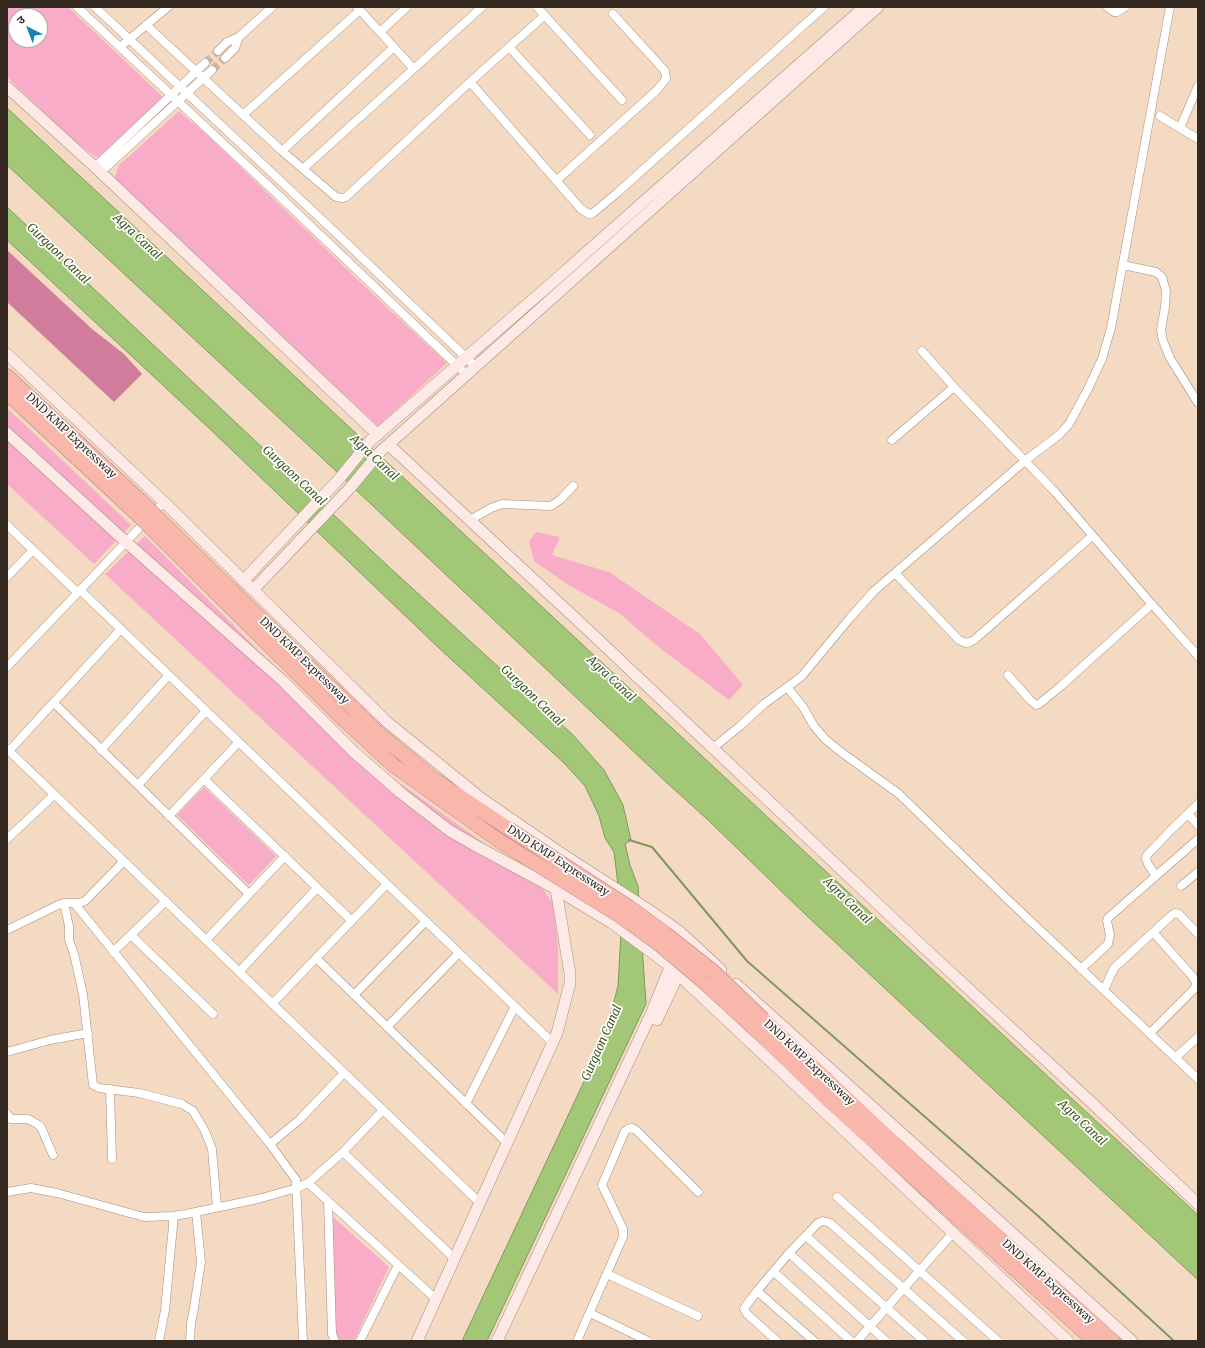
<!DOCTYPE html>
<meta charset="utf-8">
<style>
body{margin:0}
#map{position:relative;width:1205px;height:1348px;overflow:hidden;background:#f4d9c3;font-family:Merriweather,"Noto Sans Devanagari",serif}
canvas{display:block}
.frame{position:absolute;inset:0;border:8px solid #332921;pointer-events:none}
.north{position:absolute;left:8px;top:8px;width:40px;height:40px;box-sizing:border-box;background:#fff;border:1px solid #ada9a6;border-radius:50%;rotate:318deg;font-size:11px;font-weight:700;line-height:16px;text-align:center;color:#332921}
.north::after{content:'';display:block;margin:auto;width:14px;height:18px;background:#1684ab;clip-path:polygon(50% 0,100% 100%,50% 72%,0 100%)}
</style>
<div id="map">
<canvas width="1205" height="1348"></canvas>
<div class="frame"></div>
<div class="north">उ</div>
</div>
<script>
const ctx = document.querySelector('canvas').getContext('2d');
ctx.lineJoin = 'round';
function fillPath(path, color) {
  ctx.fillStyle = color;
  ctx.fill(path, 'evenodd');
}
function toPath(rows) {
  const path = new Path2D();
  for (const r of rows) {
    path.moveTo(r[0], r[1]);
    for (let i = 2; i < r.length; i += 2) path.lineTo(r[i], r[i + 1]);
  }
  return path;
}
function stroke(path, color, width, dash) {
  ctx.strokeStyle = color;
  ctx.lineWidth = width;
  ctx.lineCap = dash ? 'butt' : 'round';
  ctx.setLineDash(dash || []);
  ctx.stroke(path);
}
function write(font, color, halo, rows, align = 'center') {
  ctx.font = font + ' Merriweather,serif';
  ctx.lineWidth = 3.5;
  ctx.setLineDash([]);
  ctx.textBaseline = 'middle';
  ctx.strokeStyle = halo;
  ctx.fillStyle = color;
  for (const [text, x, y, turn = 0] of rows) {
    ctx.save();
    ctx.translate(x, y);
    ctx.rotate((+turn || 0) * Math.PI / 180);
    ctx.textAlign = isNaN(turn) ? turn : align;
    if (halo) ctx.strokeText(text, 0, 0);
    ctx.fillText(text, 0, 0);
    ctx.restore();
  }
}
const green = toPath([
 [7,7,68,7,164,98,98,158,76,143,7,77],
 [16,16,40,16,40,40,16,40],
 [179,111,207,135,381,302,447,363,378,426,115,181,115,177,119,165,135,151],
 [7,408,131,525,94,564,7,484],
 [536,532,560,537,552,555,609,572,700,634,743,685,729,700,656,645,619,613,567,584,534,561,529,541],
 [145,536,358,751,394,779,537,881,553,903,558,946,558,994,105,574],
 [204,787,276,856,249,885,177,815],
 [333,1217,389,1267,354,1341,338,1341,336,1340]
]);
const forest = toPath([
 [7,250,92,329,124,354,142,374,114,402,7,302]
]);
const water = toPath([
 [7,108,820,866,1198,1215,1198,1280,806,915,708,820,666,782,321,457,7,165,7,108],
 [7,207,389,567,573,735,604,770,623,805,631,840,625,844,630,865,638,886,646,1004,487,1341,462,1341,604,1039,618,986,621,933,619,893,614,852,605,838,599,816,585,786,564,763,440,649,211,430,7,240,7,207]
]);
const stream = toPath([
 [629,840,652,847,747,961,1037,1215,1174,1341]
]);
const streetTunnel = toPath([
 [205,63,218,51],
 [212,70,225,58]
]);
const street = toPath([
 [77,7,273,190,467,375],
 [95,7,335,232,476,367],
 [537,7,622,100],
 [1107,7,1114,12,1117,12,1125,7],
 [358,8,413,68],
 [146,25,282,151,336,197,343,198,346,197,470,82,545,15],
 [380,32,407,7],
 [120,47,168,7],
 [509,47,590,135],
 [218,51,227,42,239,37,272,7],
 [225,58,235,48,239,37],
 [470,82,581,209,589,214,593,213,617,193,824,7],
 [244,114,360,10],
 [1160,116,1198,139],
 [1180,128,1198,86],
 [282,151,394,47],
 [95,167,205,63],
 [304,168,482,7],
 [101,172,212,70],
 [557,180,657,90,666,79,665,71,613,14],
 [1123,265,1156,272,1162,277,1166,291,1165,307,1161,330,1163,341,1170,358,1198,403],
 [922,351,954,387,1056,493,1149,601,1198,656],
 [892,440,954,387],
 [470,520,491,508,502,504,551,506,561,499,573,486],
 [7,525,77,592],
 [895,573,959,640,966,643,970,642,974,640,998,619,1092,536],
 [7,577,33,550],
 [80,590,552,1042],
 [7,667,164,502],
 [1008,675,1030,700,1036,705,1039,704,1061,686,1152,604],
 [787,687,803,707,814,726,825,739,841,752,899,794,1004,896,1198,1079],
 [54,703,249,894],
 [713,748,740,726,764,704,801,677,850,618,874,591,1026,460,1060,434,1069,424,1088,389,1102,359,1111,328,1170,7],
 [7,749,480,1203],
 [101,750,169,675],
 [9,751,121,629],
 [204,779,352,921],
 [138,785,206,711],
 [1188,814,1198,825],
 [169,816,239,742],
 [7,839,54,795],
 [1156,876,1148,864,1146,858,1147,855,1171,830,1198,804],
 [1181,886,1198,872],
 [64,903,69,926,69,940,74,954,83,994,93,1085,99,1088,139,1093,182,1104,193,1111,205,1131,212,1149,217,1207],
 [74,903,270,1144,296,1180,303,1341],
 [7,930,58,905,64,903,79,903,85,901,124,861],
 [131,935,213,1014],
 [206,940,285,856],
 [113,952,166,901],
 [316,958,507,1143],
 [1081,969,1108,944,1110,935,1107,921,1108,918,1198,839],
 [239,972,317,888],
 [1104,990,1114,968,1172,915,1175,913,1179,914,1198,934],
 [354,995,426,921],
 [272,1004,387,884],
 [387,1027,459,953],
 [1150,1033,1194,989,1197,985,1193,977,1153,932],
 [7,1052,50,1040,88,1033],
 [1176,1057,1198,1037],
 [110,1089,112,1159],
 [466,1104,515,1006],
 [7,1114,11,1119,28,1119,37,1124,41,1127,53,1155],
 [270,1144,299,1120,344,1073],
 [343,1152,455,1259],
 [308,1183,436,1299],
 [7,1192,31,1188,57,1193,144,1217,173,1216,186,1214,258,1199,297,1188,308,1183,343,1152,383,1110],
 [837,1197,998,1341],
 [328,1201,332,1334,335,1341],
 [806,1236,924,1341],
 [789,1253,886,1341],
 [774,1272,851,1341],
 [607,1274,698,1316],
 [757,1291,814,1341],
 [590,1313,648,1341],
 [159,1341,165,1310,173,1226,173,1216],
 [190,1341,191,1323,194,1308,201,1262,196,1212],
 [360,1341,398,1265],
 [577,1341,623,1237,623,1229,602,1185,625,1131,628,1129,632,1128,636,1130,698,1192],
 [777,1341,747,1314,744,1309,745,1307,757,1291,789,1253,818,1223,823,1221,830,1223,963,1341],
 [857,1341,952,1234]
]);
const secondary = toPath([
 [7,87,95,167,378,435],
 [7,354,164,502,387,722,482,799,559,852,649,910,680,932,721,970],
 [7,433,126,542,283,681,354,752,401,793,450,831,478,847,556,889,612,923,666,963,1068,1341],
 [389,445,589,631,919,943,1092,1103,1198,1204],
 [243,581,339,479,370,441,553,282,633,211,864,7],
 [253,590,350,488,380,452,878,7],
 [736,984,1132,1341],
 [657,1020,678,975],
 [417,1341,557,1033,570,983,570,974,556,889],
 [497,1341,652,1012,670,967]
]);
const highway = toPath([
 [7,376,146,506],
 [7,393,139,516],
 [160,520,378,733,432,778,509,829],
 [152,529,341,717,393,765,425,788,501,842],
 [763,1019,900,1149,1113,1341],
 [756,1030,826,1098,1094,1341]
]);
const highwayBridge = toPath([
 [146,506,160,520],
 [139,516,152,529],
 [509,829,629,907,666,934,714,972,763,1019],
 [501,842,620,916,660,945,705,983,756,1030]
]);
const streetNames = [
 ["DND KMP Expressway",71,436,43],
 ["DND KMP Expressway",304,661,44],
 ["DND KMP Expressway",558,861,33],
 ["DND KMP Expressway",809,1063,43],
 ["DND KMP Expressway",1048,1282,42]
];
const waterNames = [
 ["Agra Canal",137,237,43],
 ["Gurgaon Canal",58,254,44],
 ["Agra Canal",374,458,43],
 ["Gurgaon Canal",294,476,43],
 ["Agra Canal",611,679,43],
 ["Gurgaon Canal",532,696,44],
 ["Agra Canal",847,901,44],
 ["Gurgaon Canal",602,1043,-66],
 ["Agra Canal",1082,1123,43]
];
fillPath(green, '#f9acc8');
fillPath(forest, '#d27c9d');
fillPath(water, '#a2c877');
stroke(water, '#81985d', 1);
stroke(stream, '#81985d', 2);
stroke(streetTunnel, '#cdb6a3', 8, [8, 4]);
stroke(street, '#a78e79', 9);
stroke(secondary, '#a78e79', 12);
stroke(highway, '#b4857b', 15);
stroke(street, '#fff', 8);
stroke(secondary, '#fde9e6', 11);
stroke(highway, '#f9b6ab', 14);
stroke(highwayBridge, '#b4857b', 15, []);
stroke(highwayBridge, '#f9b6ab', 14);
write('11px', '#332921', '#fff', streetNames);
write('italic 12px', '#405820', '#fff', waterNames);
</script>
